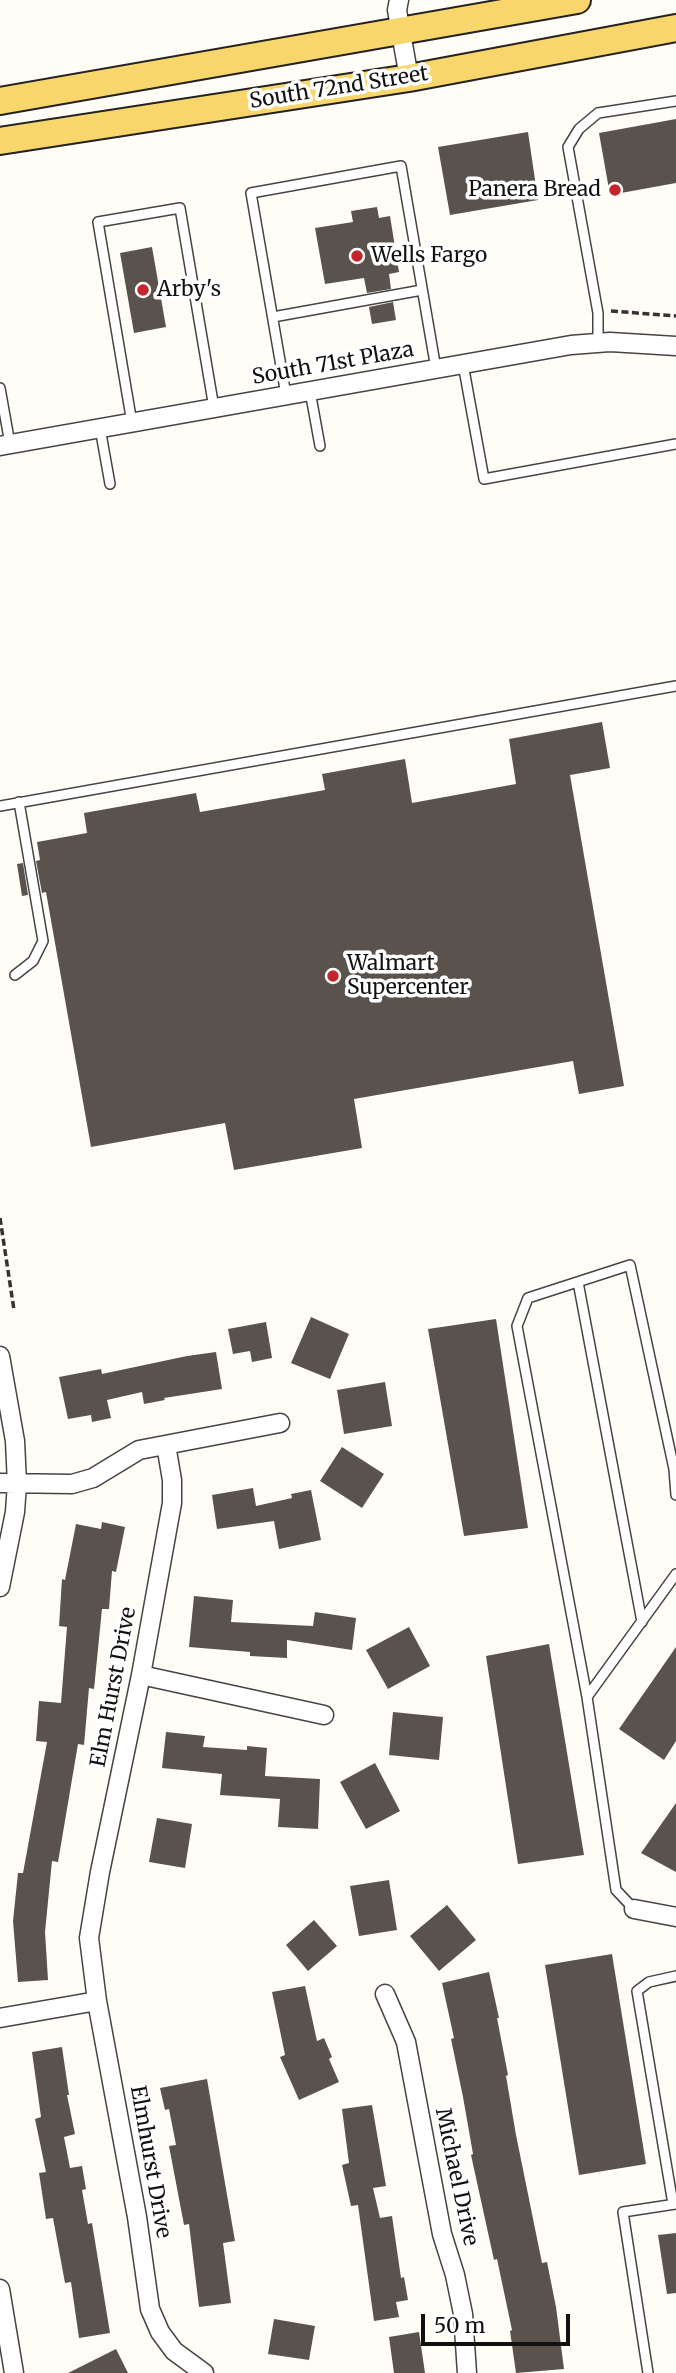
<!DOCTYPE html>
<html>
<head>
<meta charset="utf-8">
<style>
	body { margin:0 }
	#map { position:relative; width:676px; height:2373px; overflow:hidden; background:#fffdf5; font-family:Merriweather,serif }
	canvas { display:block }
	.scale { position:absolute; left:421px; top:2314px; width:149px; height:32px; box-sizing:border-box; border:4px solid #111; border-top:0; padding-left:9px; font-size:21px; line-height:24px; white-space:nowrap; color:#111; -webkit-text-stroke:5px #fff; paint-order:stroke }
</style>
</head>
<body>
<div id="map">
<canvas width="676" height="2373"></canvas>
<div class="scale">50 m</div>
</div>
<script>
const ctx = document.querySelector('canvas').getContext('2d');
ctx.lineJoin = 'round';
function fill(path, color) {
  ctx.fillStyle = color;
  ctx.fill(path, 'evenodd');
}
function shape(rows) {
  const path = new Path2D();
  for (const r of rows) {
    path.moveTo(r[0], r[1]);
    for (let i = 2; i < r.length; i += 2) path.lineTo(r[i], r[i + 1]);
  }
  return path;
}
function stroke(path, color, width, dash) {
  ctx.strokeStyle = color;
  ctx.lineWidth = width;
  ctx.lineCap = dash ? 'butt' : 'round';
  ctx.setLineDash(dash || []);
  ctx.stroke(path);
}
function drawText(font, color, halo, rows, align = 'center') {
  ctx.font = font + ' Merriweather,serif';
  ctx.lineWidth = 7;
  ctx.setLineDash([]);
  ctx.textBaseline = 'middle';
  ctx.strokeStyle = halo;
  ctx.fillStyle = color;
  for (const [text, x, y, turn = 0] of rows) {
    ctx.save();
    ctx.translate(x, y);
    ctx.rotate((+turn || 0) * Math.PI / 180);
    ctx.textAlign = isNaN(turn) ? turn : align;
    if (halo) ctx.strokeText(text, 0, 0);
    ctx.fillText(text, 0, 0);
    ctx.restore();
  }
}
fill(shape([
	[676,119,676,183,610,195,599,133],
	[528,132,538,200,450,215,438,147],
	[377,207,379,218,390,216,399,272,389,274,391,289,367,293,364,278,325,284,315,228,353,222,351,211],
	[152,247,166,327,134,333,120,253],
	[393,302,396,320,372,324,369,307],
	[602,722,610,768,570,775,624,1086,579,1094,573,1061,354,1099,362,1148,234,1170,225,1123,91,1147,46,892,42,893,36,861,40,860,37,842,87,833,84,813,196,793,200,812,325,790,322,774,405,759,412,803,516,784,509,739],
	[23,863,28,895,22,896,17,864],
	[311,1317,349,1334,330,1379,291,1363],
	[496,1319,528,1528,464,1536,428,1329],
	[266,1322,272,1358,252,1362,250,1351,233,1354,228,1329],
	[216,1352,222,1389,164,1398,165,1400,144,1404,142,1392,107,1400,111,1418,92,1422,91,1415,68,1419,59,1377,101,1369,102,1374,187,1356],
	[385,1382,392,1426,344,1434,337,1390],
	[342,1447,384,1474,362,1508,320,1481],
	[253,1488,256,1506,292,1498,291,1494,311,1490,321,1540,279,1549,274,1521,217,1529,212,1495],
	[102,1522,125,1527,116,1572,112,1571,109,1609,102,1609,94,1689,89,1688,84,1745,78,1744,58,1862,52,1861,45,1932,48,1980,18,1982,13,1921,18,1873,23,1873,47,1742,36,1741,39,1701,61,1703,67,1627,59,1626,62,1579,65,1580,76,1524,101,1529],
	[194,1596,233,1600,231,1622,313,1626,315,1612,356,1618,352,1650,287,1640,287,1658,250,1656,250,1652,189,1647],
	[409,1627,430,1666,388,1689,366,1650],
	[549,1644,584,1855,518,1864,486,1656],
	[676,1647,676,1741,664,1760,619,1729],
	[393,1712,443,1717,439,1760,389,1755],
	[166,1732,205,1736,203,1747,247,1750,247,1746,267,1748,265,1776,320,1779,318,1829,278,1827,280,1799,220,1795,222,1774,162,1768],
	[375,1763,400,1811,366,1829,340,1782],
	[676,1803,676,1872,641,1853],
	[157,1818,192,1824,185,1868,149,1862],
	[389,1880,397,1930,359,1936,350,1886],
	[447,1905,476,1940,439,1971,410,1936],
	[314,1920,337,1946,308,1971,286,1945],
	[612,1954,646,2164,579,2175,545,1965],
	[489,1972,499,2018,497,2018,508,2075,506,2076,516,2135,542,2263,547,2262,556,2307,564,2369,516,2373,510,2331,512,2330,497,2259,494,2260,471,2155,473,2154,463,2097,451,2039,454,2038,442,1983],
	[305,1986,317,2041,324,2038,332,2057,329,2059,339,2082,299,2100,280,2057,285,2055,272,1992],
	[62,2047,69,2095,67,2095,75,2134,64,2137,70,2168,82,2166,86,2189,82,2190,88,2224,92,2223,110,2333,79,2338,71,2282,65,2283,53,2218,46,2219,39,2173,46,2172,35,2119,41,2117,32,2052],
	[207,2079,235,2241,223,2243,231,2303,199,2307,189,2224,184,2225,169,2146,176,2145,169,2109,165,2110,160,2088],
	[372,2105,386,2186,373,2188,380,2218,392,2216,401,2278,404,2277,408,2300,396,2302,399,2317,374,2321,358,2205,351,2206,342,2165,349,2163,342,2109],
	[676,2233,676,2293,667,2294,658,2235],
	[274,2319,315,2326,309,2360,268,2354],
	[419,2332,425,2373,394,2373,389,2337],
	[116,2349,128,2373,68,2373]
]), '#5a524d');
const service = shape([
	[273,317,422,290],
	[598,342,598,313,568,147,579,129,598,113,676,101],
	[463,364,484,479,676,444],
	[0,388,10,444],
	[310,391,320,446],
	[286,395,251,193,401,166,436,369],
	[132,423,98,222,180,208,214,408],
	[100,428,110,484],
	[0,806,676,686],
	[15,975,33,961,43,941,19,802],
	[578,1282,642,1622],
	[587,1697,676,1574],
	[634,1909,616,1890,587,1697,517,1326,528,1298,630,1265,674,1469,676,1495],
	[673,2204,637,1991,649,1982,676,1976],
	[648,2373,623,2212,676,2204]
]);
const minor = shape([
	[399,0,397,10,409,78],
	[0,446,571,345,610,342,676,346],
	[0,1356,15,1441,17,1484,15,1512,0,1587],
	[166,1445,172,1480,172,1503,141,1675,100,1872,89,1938,97,2001,137,2217,150,2309,160,2332,174,2351,204,2373],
	[0,1483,72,1484,93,1478,139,1450,280,1423],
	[141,1675,324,1715],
	[634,1909,676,1917],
	[385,1994,406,2042,442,2234,455,2275,463,2314,467,2373],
	[0,2018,97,2001],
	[0,2289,14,2373]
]);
const primary = shape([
	[0,101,577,0],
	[0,141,409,78,676,28]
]);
stroke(service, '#444', 12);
stroke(minor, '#444', 21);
stroke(primary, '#222', 30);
stroke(shape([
	[611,311,676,316],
	[0,1218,14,1310]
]), '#333', 3.5, [7, 3.5]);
stroke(service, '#fff', 9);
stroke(minor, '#fff', 18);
stroke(primary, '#f9d66b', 26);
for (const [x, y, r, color] of [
	[615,190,7,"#c4262e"],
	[357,256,7,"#c4262e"],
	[143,290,7,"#c4262e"],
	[333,976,7,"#c4262e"]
]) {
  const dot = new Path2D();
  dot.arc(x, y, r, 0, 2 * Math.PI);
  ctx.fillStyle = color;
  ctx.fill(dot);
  stroke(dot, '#fff', 2.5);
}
drawText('21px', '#111', '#fff', [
	["South 72nd Street",339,88,-9],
	["South 71st Plaza",333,364,-10],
	["Elm Hurst Drive",114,1687,-79],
	["Elmhurst Drive",150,2162,80],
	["Michael Drive",456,2177,78]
]);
drawText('21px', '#111', '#fff', [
	["Panera Bread",601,190,"right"],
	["Wells Fargo",371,256],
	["Arby's",157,290],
	["Walmart",347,964],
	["Supercenter",347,988]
], 'left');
</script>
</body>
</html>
